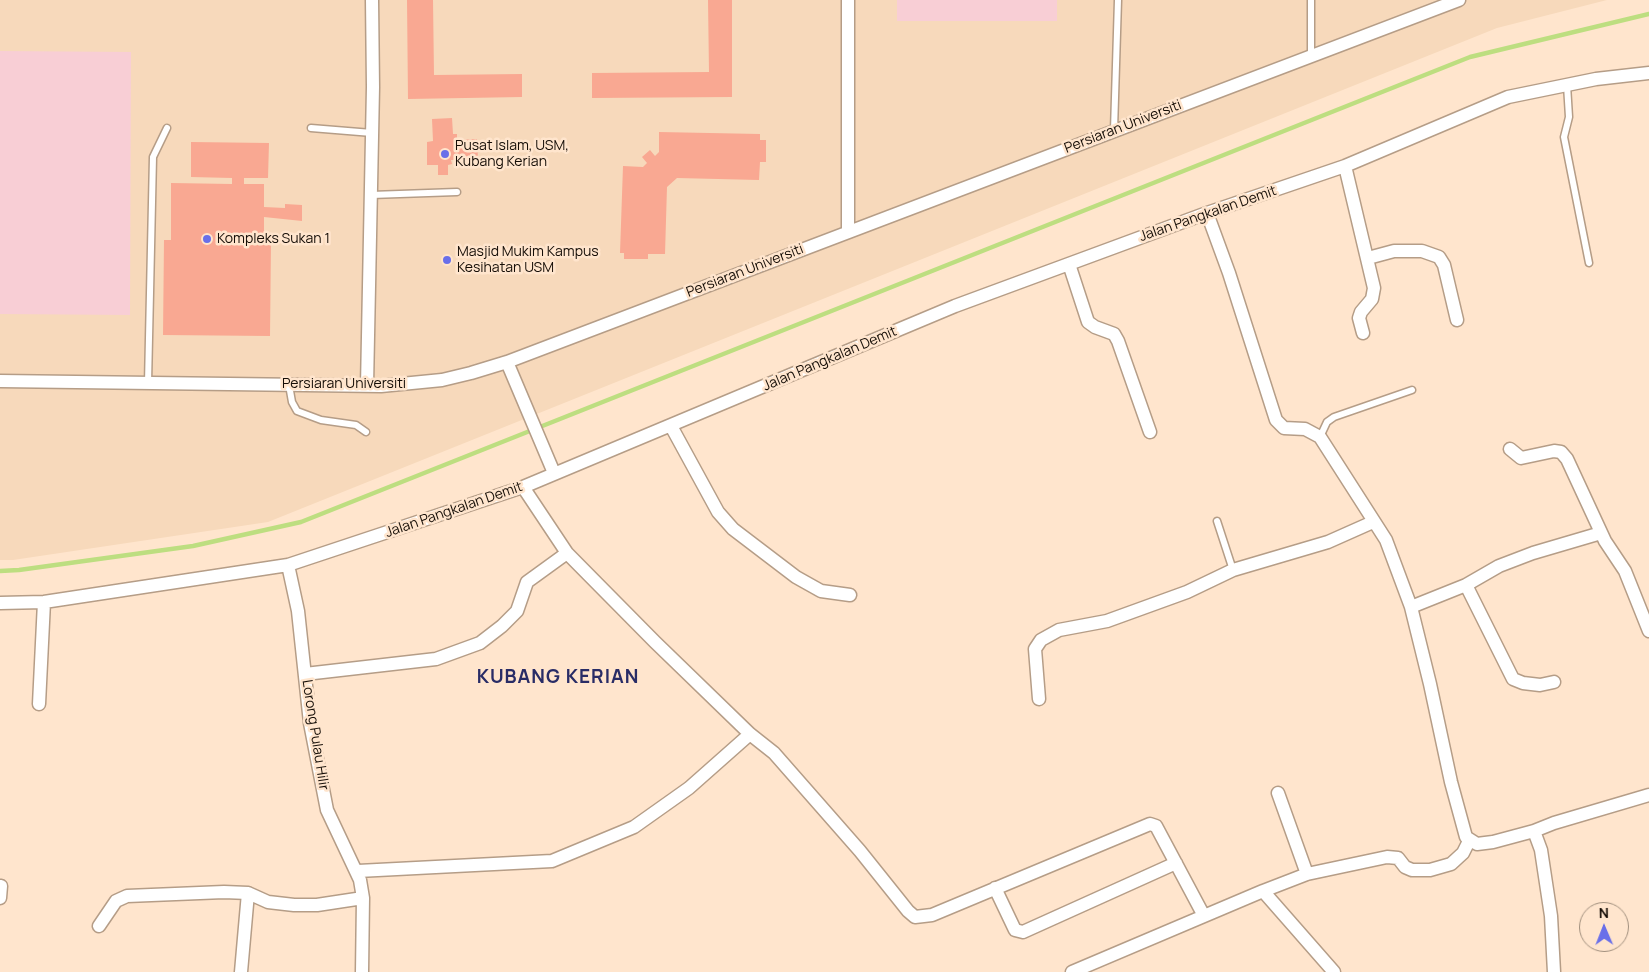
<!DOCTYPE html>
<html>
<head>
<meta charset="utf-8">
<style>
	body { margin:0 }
	#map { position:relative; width:1649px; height:972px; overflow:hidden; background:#ffe5cd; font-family:Manrope,sans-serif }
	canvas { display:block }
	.north { position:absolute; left:1579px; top:902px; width:50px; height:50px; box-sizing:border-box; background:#ffe5cd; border:1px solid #a18f7d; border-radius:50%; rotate:359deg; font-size:14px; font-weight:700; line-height:20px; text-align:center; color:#150d06 }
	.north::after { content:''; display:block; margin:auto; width:18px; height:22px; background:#696fe9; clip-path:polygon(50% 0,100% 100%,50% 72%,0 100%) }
</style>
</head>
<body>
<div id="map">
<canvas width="1649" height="972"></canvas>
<div class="north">N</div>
</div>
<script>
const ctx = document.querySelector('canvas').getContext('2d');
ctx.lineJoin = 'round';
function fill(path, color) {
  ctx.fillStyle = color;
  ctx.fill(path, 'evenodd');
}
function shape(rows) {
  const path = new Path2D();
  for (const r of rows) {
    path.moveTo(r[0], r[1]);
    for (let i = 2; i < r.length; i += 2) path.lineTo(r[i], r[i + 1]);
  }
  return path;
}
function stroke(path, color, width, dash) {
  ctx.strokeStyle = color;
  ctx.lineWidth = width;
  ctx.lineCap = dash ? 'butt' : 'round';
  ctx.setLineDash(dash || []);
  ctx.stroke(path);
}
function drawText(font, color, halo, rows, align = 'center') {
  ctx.font = font + ' Manrope,sans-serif';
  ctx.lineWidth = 5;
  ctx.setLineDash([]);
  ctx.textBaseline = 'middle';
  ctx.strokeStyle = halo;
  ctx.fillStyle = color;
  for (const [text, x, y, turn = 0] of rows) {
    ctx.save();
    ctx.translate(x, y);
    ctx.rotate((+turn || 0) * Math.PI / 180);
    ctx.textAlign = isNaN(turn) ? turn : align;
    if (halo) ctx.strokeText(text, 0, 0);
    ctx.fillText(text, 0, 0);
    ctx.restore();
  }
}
fill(shape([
	[0,0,1607,0,1497,28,268,522,13,560,0,560]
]), '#f7d9bb');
fill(shape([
	[897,0,1057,0,1057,21,897,21],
	[0,51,131,52,130,315,0,314]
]), '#f8ced5');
stroke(shape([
	[0,571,19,570,193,546,301,522,1470,57,1649,14]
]), '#bdde80', 4.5);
fill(shape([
	[407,0,433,0,434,75,522,74,522,97,408,99],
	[708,0,732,0,732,97,592,98,592,73,709,72],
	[452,118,453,134,457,134,457,140,477,139,478,159,451,160,452,164,448,165,448,175,438,175,438,165,427,165,427,142,433,141,432,119],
	[659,132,760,134,760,140,766,140,766,162,760,162,759,180,677,178,667,187,665,254,648,254,648,259,624,259,624,253,620,253,623,166,643,167,647,163,642,157,650,150,655,156,659,152],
	[191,142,269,143,268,178,244,178,244,184,264,184,264,207,285,208,285,204,302,205,302,221,264,217,264,238,243,237,243,241,271,241,270,336,163,335,164,240,171,240,171,183,232,184,232,178,191,177]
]), '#f9a892');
const service = shape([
	[1311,0,1311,55],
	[1567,85,1569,117,1564,137,1589,263],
	[311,128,372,133],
	[1114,130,1118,0],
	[371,195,457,192],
	[148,383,153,157,167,128],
	[289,385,292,402,297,411,321,420,356,425,366,432],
	[1320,437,1327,422,1334,417,1412,390],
	[1217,521,1233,570]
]);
const minor = shape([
	[848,0,848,232],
	[1345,166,1374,288,1372,299,1361,312,1359,318,1363,333],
	[1207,213,1229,273,1276,420,1284,428,1305,429,1320,437,1386,540,1411,607,1430,684,1451,782,1466,837,1477,844,1493,842,1534,831,1554,823,1649,795],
	[1368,258,1394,251,1422,251,1439,257,1444,265,1457,320],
	[1069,264,1088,322,1095,327,1114,334,1118,341,1150,432],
	[507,362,554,473],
	[0,381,381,386,442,380,471,373,507,362,1459,0],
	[367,386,373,87,372,0],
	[671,426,718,512,733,529,796,577,821,591,850,595],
	[1510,449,1521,458,1554,451,1561,452,1567,459,1605,541,1625,571,1649,631],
	[523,487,567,553,655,642,750,734,774,753,860,851,908,911,915,917,932,915,1150,824,1156,826,1204,916,1263,891,1334,972],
	[288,565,298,611,310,723,327,810,360,880,363,898,362,972],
	[1466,585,1513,679,1523,683,1540,685,1554,682],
	[0,603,44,602,288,565,523,487,955,306,1207,213,1345,166,1508,97,1596,79,1649,73],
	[1411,607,1466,585,1499,566,1533,553,1601,533],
	[305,674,436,659,480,643,502,626,517,611,527,582,567,553],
	[1039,699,1035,649,1041,640,1059,630,1107,621,1187,592,1233,570,1328,542,1373,522],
	[39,704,44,602],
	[1278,793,1307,874],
	[1534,831,1541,850,1551,916,1554,972],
	[358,871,552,861,634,827,689,788,750,734],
	[995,888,1015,930,1023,932,1176,863],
	[1263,891,1307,874,1387,857,1398,858,1405,867,1412,870,1430,870,1451,864,1463,853,1469,841],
	[0,898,1,886],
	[99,926,116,901,127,896,224,892,248,893,268,902,294,905,317,905,363,898],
	[241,972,248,893],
	[1072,972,1204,916]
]);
stroke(service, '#b59d87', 9);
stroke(minor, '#b59d87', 15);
stroke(service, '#fff', 6);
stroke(minor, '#fff', 12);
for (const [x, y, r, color] of [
	[445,154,5,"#696fe9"],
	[207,239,5,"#696fe9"],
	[447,260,5,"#696fe9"]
]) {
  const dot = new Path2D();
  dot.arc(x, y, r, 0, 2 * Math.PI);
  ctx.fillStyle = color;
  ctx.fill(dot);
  stroke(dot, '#ffe5cd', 2);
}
drawText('14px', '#150d06', '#ffe5cd', [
	["Persiaran Universiti",1123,127,-21],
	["Jalan Pangkalan Demit",1208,214,-19],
	["Persiaran Universiti",745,271,-21],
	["Jalan Pangkalan Demit",830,359,-23],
	["Persiaran Universiti",344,384],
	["Jalan Pangkalan Demit",454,510,-19],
	["Lorong Pulau Hilir",315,735,81]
]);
drawText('14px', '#150d06', '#ffe5cd', [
	["Pusat Islam, USM,",455,146],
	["Kubang Kerian",455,162],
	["Kompleks Sukan 1",217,239],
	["Masjid Mukim Kampus",457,252],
	["Kesihatan USM",457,268]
], 'left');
ctx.letterSpacing = '1px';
drawText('bold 19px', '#292c66', '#ffe5cd', [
	["KUBANG KERIAN",558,678]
]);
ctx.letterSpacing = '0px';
</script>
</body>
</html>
